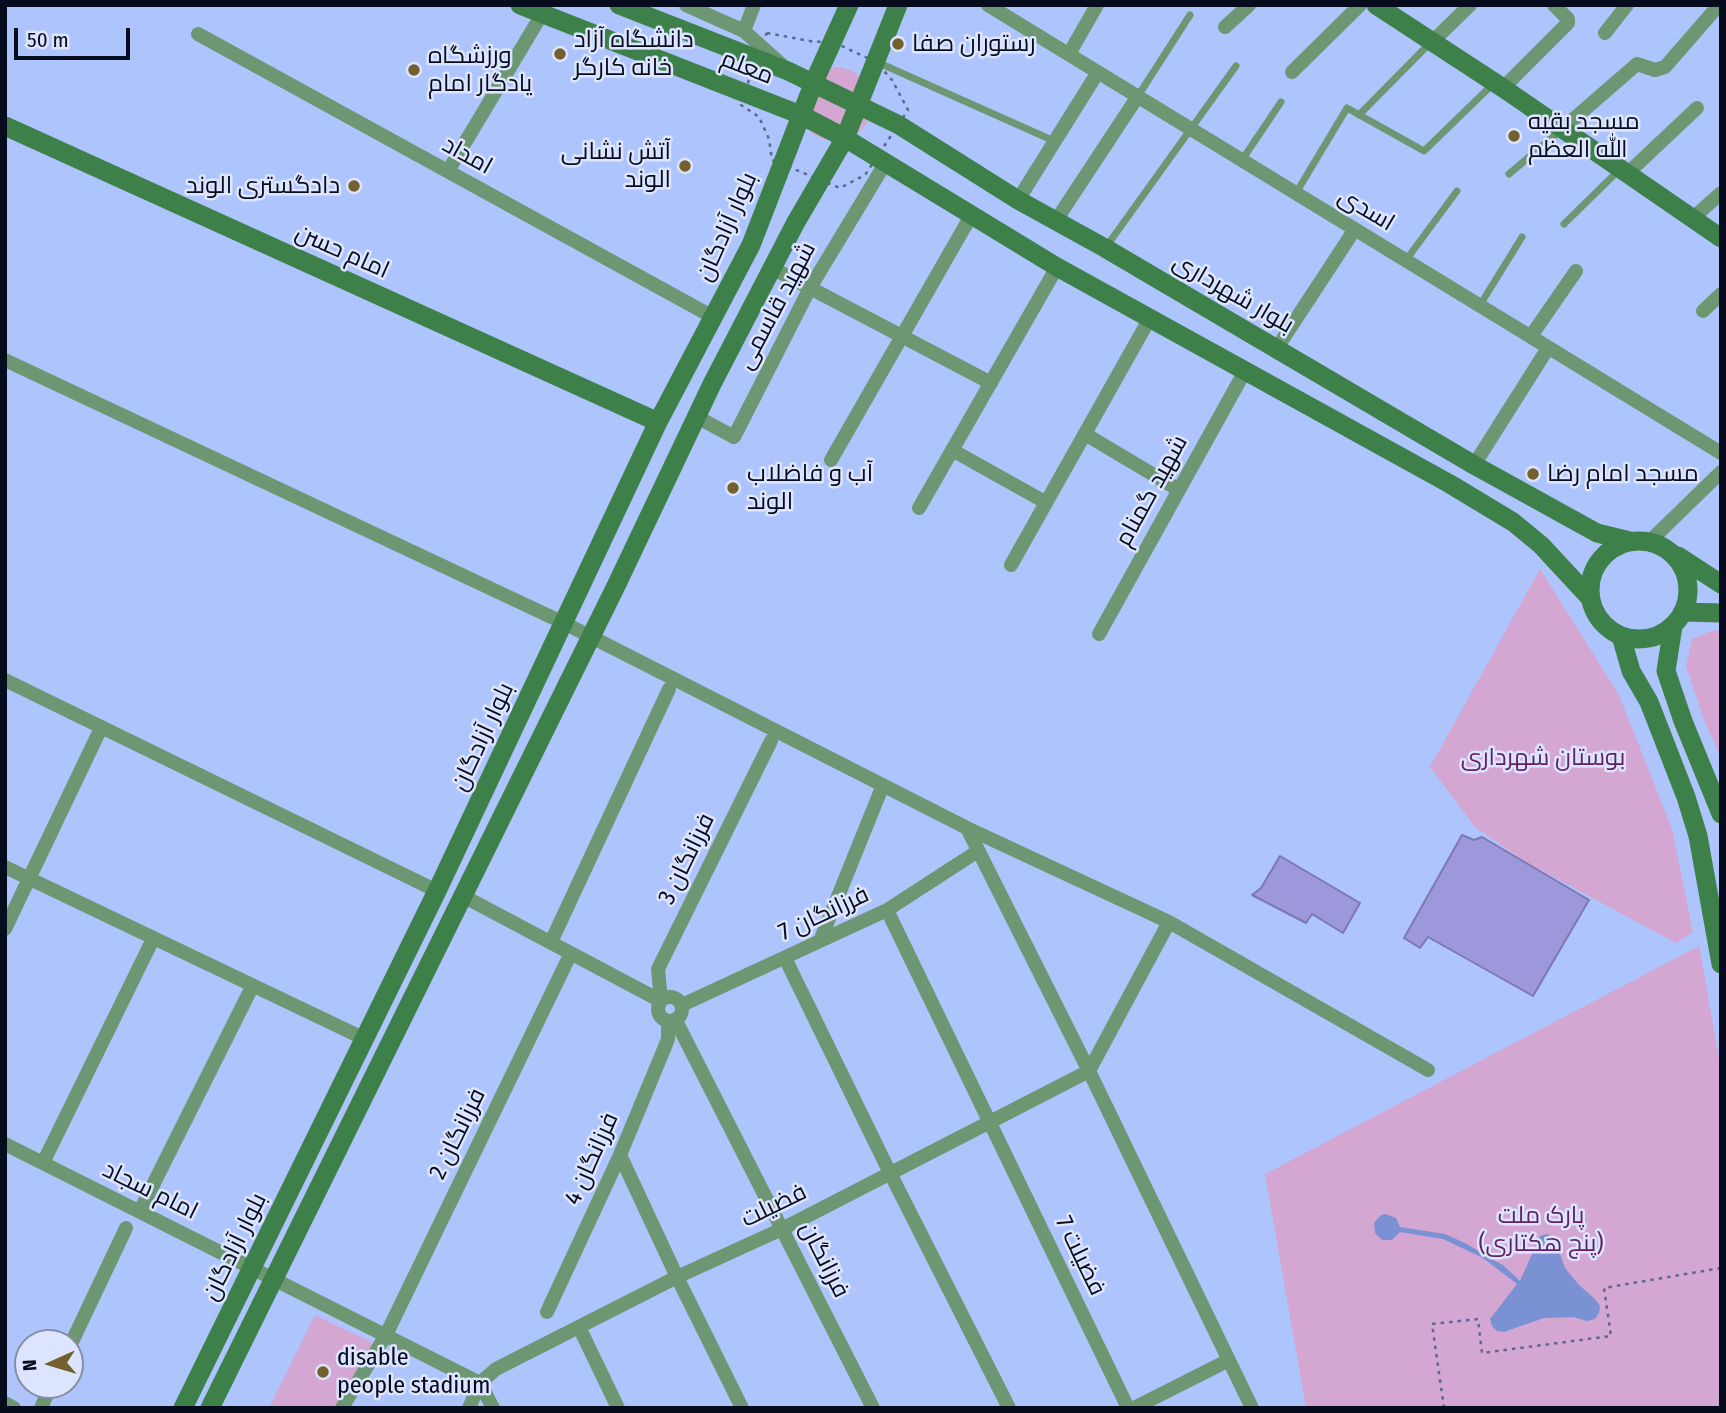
<!DOCTYPE html>
<html>
<head>
<meta charset="utf-8">
<style>
	body { margin:0 }
	#map { position:relative; width:1726px; height:1413px; overflow:hidden; background:#aec4fc; font-family:"Fira Sans Condensed",sans-serif }
	canvas { display:block }
	.frame { position:absolute; inset:0; border:7px solid #060b1e; pointer-events:none }
	.north { position:absolute; left:14px; top:1329px; width:70px; height:70px; box-sizing:border-box; background:#dce5fd; border:2px solid #868ea4; border-radius:50%; rotate:266deg; font-size:19px; font-weight:700; line-height:28px; text-align:center; color:#060b1e }
	.north::after { content:''; display:block; margin:auto; width:24px; height:32px; background:#74602f; clip-path:polygon(50% 0,100% 100%,50% 72%,0 100%) }
	.scale { position:absolute; left:14px; top:28px; width:116px; height:32px; box-sizing:border-box; border:4px solid #060b1e; border-top:0; padding-left:9px; font-size:21px; line-height:24px; white-space:nowrap; color:#060b1e; -webkit-text-stroke:5px #dce5fd; paint-order:stroke }
</style>
</head>
<body>
<div id="map">
<canvas width="1726" height="1413"></canvas>
<div class="frame"></div>
<div class="north">N</div>
<div class="scale">50 m</div>
</div>
<script>
const ctx = document.querySelector('canvas').getContext('2d');
ctx.lineJoin = 'round';
function fill(path, color) {
  ctx.fillStyle = color;
  ctx.fill(path, 'evenodd');
}
function shape(rows) {
  const path = new Path2D();
  for (const r of rows) {
    if (r.length === 3) {
      path.moveTo(r[0] + r[2], r[1]);
      path.arc(r[0], r[1], r[2], 0, 2 * Math.PI);
      continue;
    }
    path.moveTo(r[0], r[1]);
    for (let i = 2; i < r.length; i += 2) path.lineTo(r[i], r[i + 1]);
  }
  return path;
}
function stroke(path, color, width, dash) {
  ctx.strokeStyle = color;
  ctx.lineWidth = width;
  ctx.lineCap = dash ? 'butt' : 'round';
  ctx.setLineDash(dash || []);
  ctx.stroke(path);
}
function drawText(font, color, halo, rows, align = 'center') {
  ctx.font = font + ' "Fira Sans Condensed",Cairo,sans-serif';
  ctx.lineWidth = 5;
  ctx.setLineDash([]);
  ctx.textBaseline = 'middle';
  ctx.strokeStyle = halo;
  ctx.fillStyle = color;
  for (const [text, x, y, turn = 0] of rows) {
    ctx.save();
    ctx.translate(x, y);
    ctx.rotate((+turn || 0) * Math.PI / 180);
    ctx.textAlign = isNaN(turn) ? turn : align;
    if (halo) ctx.strokeText(text, 0, 0);
    ctx.fillText(text, 0, 0);
    ctx.restore();
  }
}
fill(shape([
	[835,104,37],
	[1540,569,1619,695,1672,829,1693,932,1676,943,1524,861,1475,827,1430,767],
	[1714,630,1721,632,1721,757,1704,720,1686,666,1692,639],
	[1699,946,1721,1069,1721,1408,1306,1408,1265,1174],
	[315,1315,373,1343,341,1408,269,1408]
]), '#d4a6d2');
fill(shape([
	[1386,1214,1396,1218,1400,1227,1445,1234,1465,1243,1504,1266,1520,1281,1540,1236,1547,1234,1554,1237,1565,1268,1579,1285,1595,1299,1600,1306,1599,1313,1595,1319,1587,1321,1573,1317,1544,1318,1504,1332,1497,1331,1492,1326,1490,1319,1517,1284,1483,1258,1443,1239,1400,1232,1392,1240,1382,1240,1375,1233,1374,1223,1381,1215]
]), '#7a92d3');
const building = shape([
	[1462,835,1474,840,1482,837,1589,900,1533,996,1428,937,1420,948,1404,938,1462,835],
	[1280,856,1360,903,1343,933,1312,914,1306,923,1252,895,1261,888,1280,856]
]);
fill(building, '#9d97dc');
stroke(building, '#7d78af', 2);
stroke(shape([
	[767,33,815,42,831,41,876,62,892,80,908,110,865,175,840,188,772,160,769,139,759,117,741,105,760,45,767,33],
	[1444,1408,1432,1324,1478,1319,1482,1353,1611,1336,1604,1288,1721,1268]
]), '#5c698f', 2.5, [3.5, 5]);
stroke(shape([
	[877,62,1054,141],
	[1138,96,1190,15],
	[1359,115,1430,43],
	[1242,160,1281,102],
	[1509,174,1561,130],
	[1296,193,1347,108,1424,151,1494,83],
	[1564,224,1618,171],
	[1106,247,1236,66],
	[1406,260,1457,191],
	[1480,305,1522,237]
]), '#6d9772', 7);
stroke(shape([
	[686,5,744,31,782,65],
	[988,5,1721,453],
	[1225,27,1249,5],
	[744,31,754,5],
	[1605,33,1627,5],
	[198,34,713,317],
	[1431,43,1470,5],
	[1069,54,1097,5],
	[1292,72,1360,5],
	[1503,88,1568,23,1568,19,1554,5],
	[1561,130,1637,64,1655,70,1665,67,1719,5],
	[448,171,542,14],
	[1628,173,1697,108],
	[1018,200,1098,72],
	[1693,218,1721,193],
	[1055,222,1138,96],
	[772,268,991,383],
	[1703,311,1721,294],
	[1531,336,1576,271],
	[1277,348,1355,229],
	[5,360,564,623,967,828,1089,1071,1252,1408],
	[697,417,734,437,810,288,886,162],
	[1085,434,1179,490],
	[952,450,1045,502],
	[831,460,972,214],
	[1474,465,1548,348],
	[919,508,1057,267],
	[1650,541,1721,472],
	[1011,565,1150,318],
	[1099,634,1245,371],
	[5,680,437,891],
	[967,828,1169,922,1428,1070],
	[5,867,365,1039],
	[463,896,661,1001],
	[887,910,1128,1408],
	[5,929,101,728],
	[820,941,883,785],
	[551,942,669,689],
	[785,958,890,1173,1009,1408],
	[670,1009,12],
	[661,1001,658,969,771,741],
	[682,1005,887,910,978,851],
	[676,1021,873,1408],
	[5,1144,480,1383,493,1408],
	[620,1155,677,1277,742,1408],
	[43,1163,153,939],
	[140,1211,252,987],
	[547,1312,620,1155,664,1049,668,1039,668,1022],
	[579,1327,618,1408],
	[70,1346,126,1228],
	[5,1403,14,1408],
	[41,1408,51,1385],
	[342,1408,386,1335,571,953],
	[469,1408,480,1383,496,1369,677,1277,782,1229,1089,1071,1169,922],
	[1134,1408,1229,1360]
]), '#6d9772', 14);
stroke(shape([
	[520,5,801,115,845,138,1057,267,1450,484,1513,522,1541,545,1591,599],
	[619,5,788,71,899,125,1018,200,1105,248,1474,465,1597,533,1630,541],
	[1376,5,1503,88,1721,238],
	[5,126,658,422],
	[1639,590,49],
	[1678,556,1721,584],
	[1684,612,1721,613],
	[1673,626,1666,671,1683,721,1721,814],
	[1621,636,1631,671,1649,702,1686,797,1698,836,1721,964],
	[183,1408,437,891,658,422,751,245,814,82,849,5],
	[210,1408,616,586,712,384,796,222,845,138,898,5]
]), '#3d8049', 19);
for (const [x, y, r, color] of [
	[898,44,7,"#74602f"],
	[560,54,7,"#74602f"],
	[414,70,7,"#74602f"],
	[1514,136,7,"#74602f"],
	[685,166,7,"#74602f"],
	[354,186,7,"#74602f"],
	[1533,474,7,"#74602f"],
	[733,488,7,"#74602f"],
	[323,1372,7,"#74602f"]
]) {
  const dot = new Path2D();
  dot.arc(x, y, r, 0, 2 * Math.PI);
  ctx.fillStyle = color;
  ctx.fill(dot);
  stroke(dot, '#dce5fd', 2.5);
}
drawText('24px', '#060b1e', '#dce5fd', [
	["دانشگاه آزاد",574,40],
	["خانه کارگر",574,68],
	["رستوران صفا",912,44],
	["ورزشگاه",428,56],
	["یادگار امام",428,84],
	["مسجد بقیه",1528,122],
	["الله العظم",1528,150],
	["آتش نشانی",671,152,"right"],
	["الوند",671,180,"right"],
	["دادگستری الوند",340,186,"right"],
	["آب و فاضلاب",747,474],
	["الوند",747,502],
	["مسجد امام رضا",1547,474],
	["disable",337,1358],
	["people stadium",337,1386]
], 'left');
drawText('24px', '#060b1e', '#dce5fd', [
	["معلم",747,68,21],
	["امداد",467,156,29],
	["اسدی",1366,210,31],
	["بلوار آزادگان",727,227,-66],
	["امام حسن",342,252,24],
	["بلوار شهرداری",1233,294,30],
	["شهید قاسمی",777,306,-62],
	["شهید گمنام",1152,491,-61],
	["بلوار آزادگان",483,737,-65],
	["فرزانگان 3",687,859,-64],
	["فرزانگان 7",824,914,-25],
	["فرزانگان 2",458,1134,-64],
	["فرزانگان 4",592,1159,-66],
	["امام سجاد",150,1191,26],
	["فضیلت",774,1206,-26],
	["بلوار آزادگان",235,1247,-64],
	["فضیلت 7",1080,1256,64],
	["فرزانگان",824,1260,63]
]);
drawText('24px', '#621f62', '#dce5fd', [
	["بوستان شهرداری",1543,758],
	["پارک ملت",1541,1216],
	["(پنج هکتاری)",1541,1244]
]);
</script>
</body>
</html>
